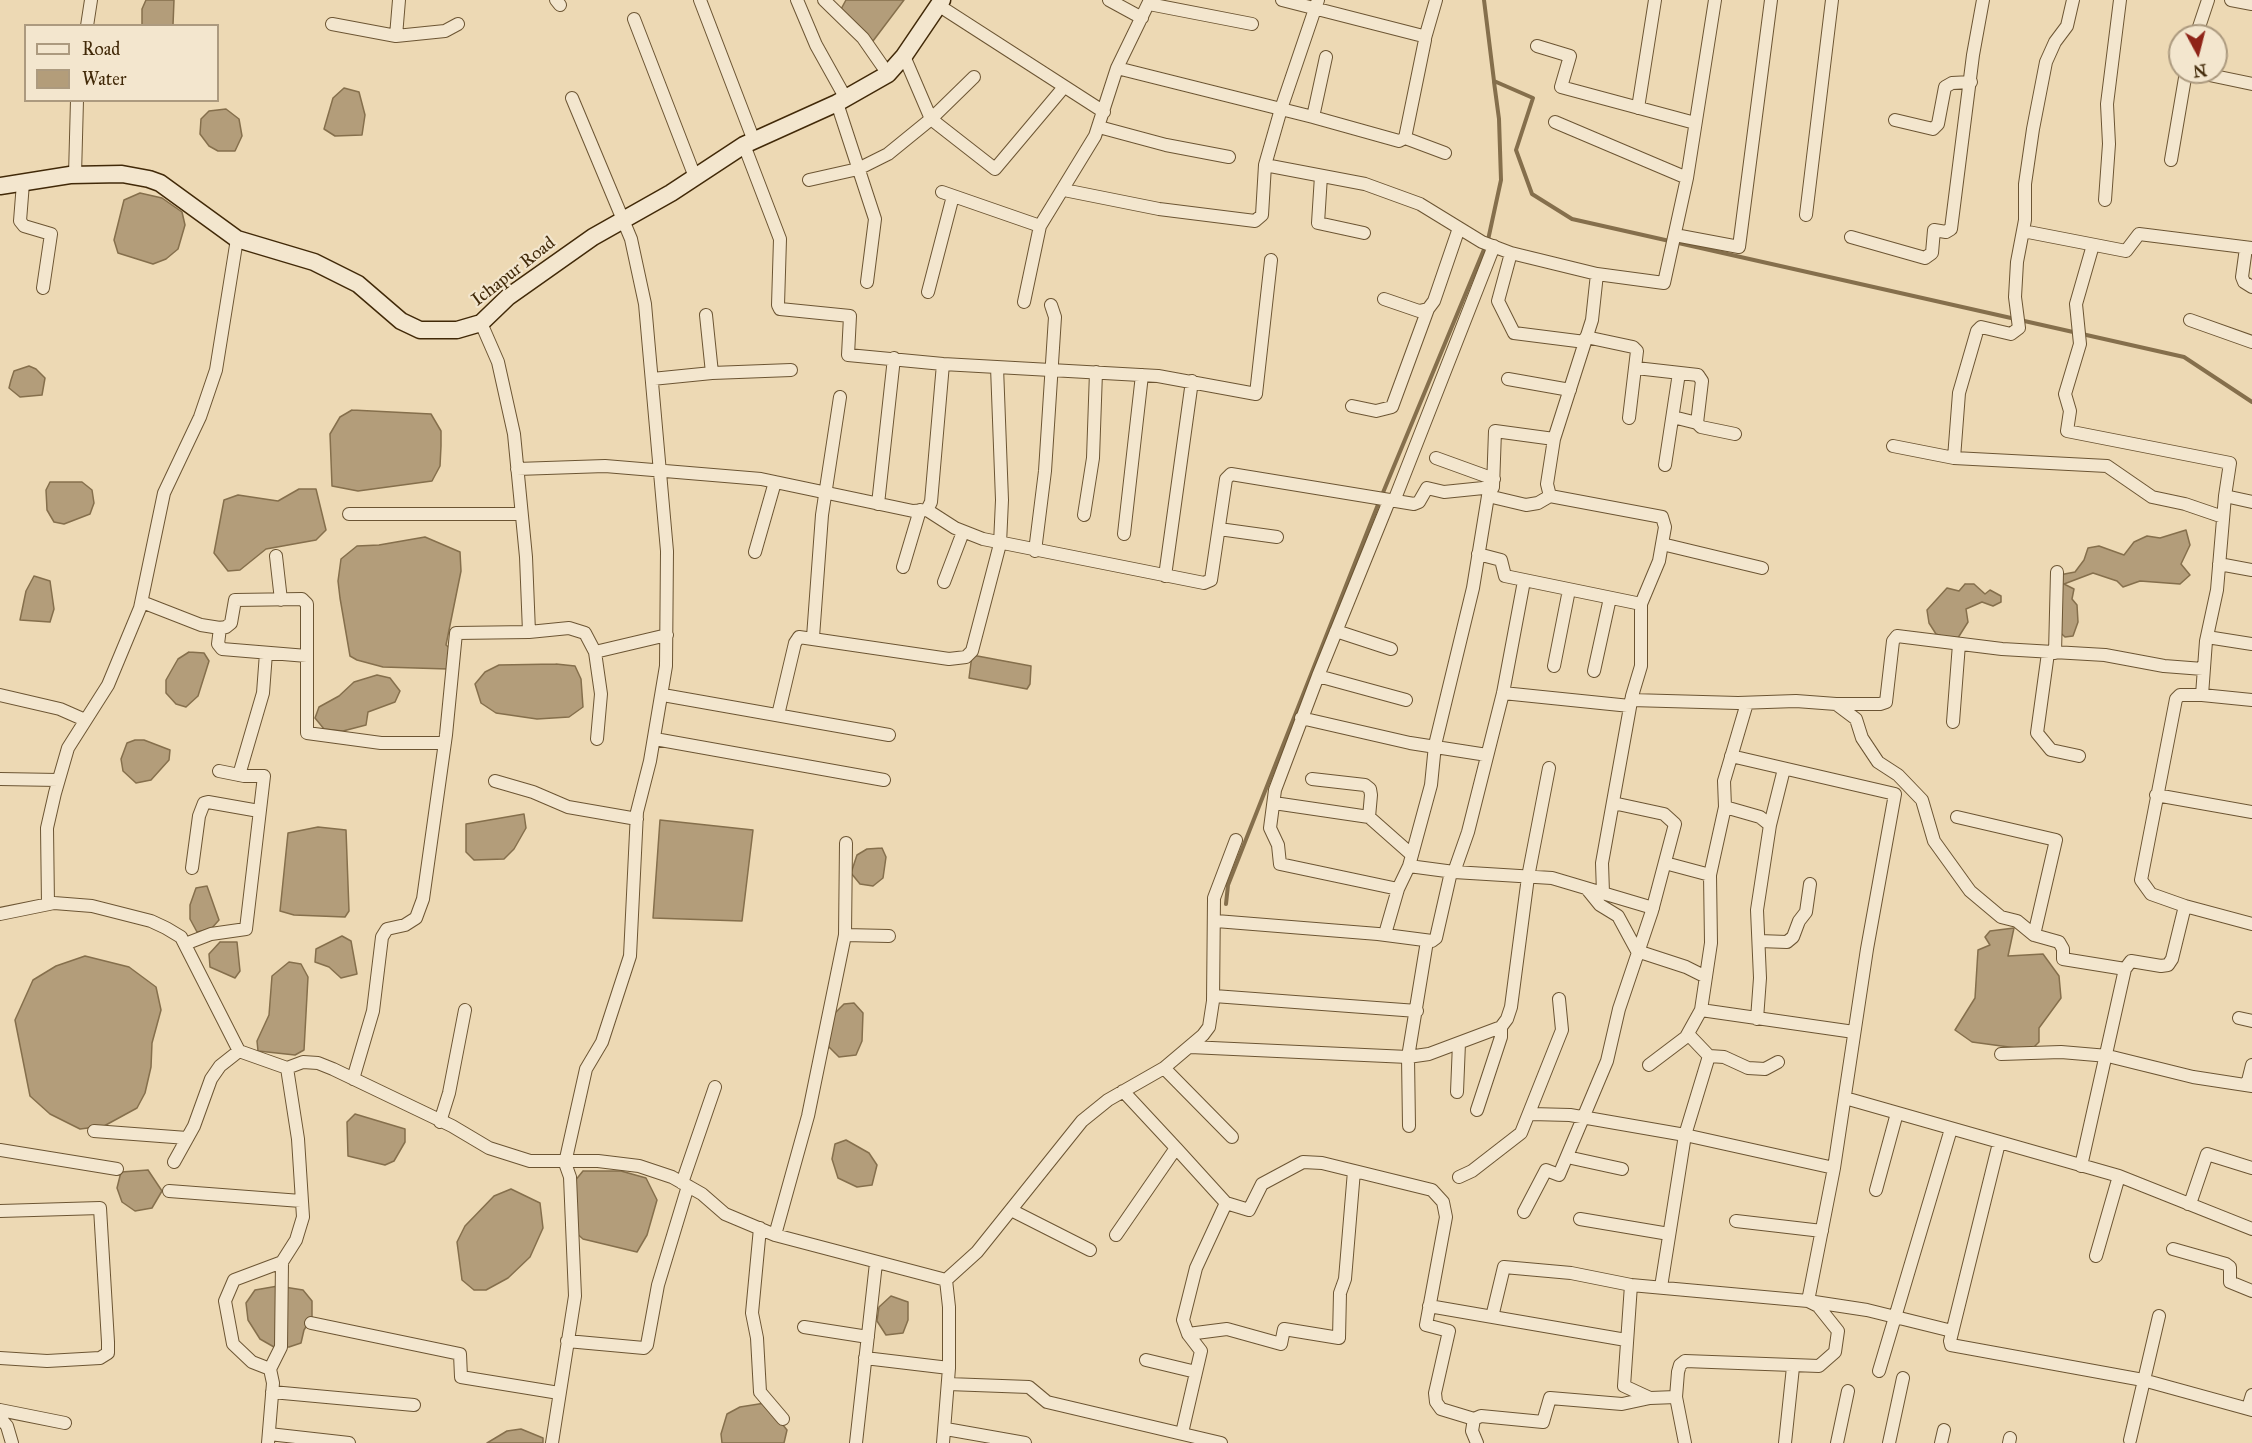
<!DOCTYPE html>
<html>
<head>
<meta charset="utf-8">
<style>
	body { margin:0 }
	#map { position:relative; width:2252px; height:1443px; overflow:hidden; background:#edd9b4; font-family:"IM FELL Great Primer",serif }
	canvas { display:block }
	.legend { position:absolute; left:24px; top:24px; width:195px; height:78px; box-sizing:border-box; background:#f3e6ce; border:2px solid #ac9a7f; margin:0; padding:8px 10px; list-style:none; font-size:18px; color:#412908 }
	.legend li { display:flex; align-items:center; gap:12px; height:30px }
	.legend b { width:30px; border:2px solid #ac9a7f }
	.north { position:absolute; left:2168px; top:24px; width:60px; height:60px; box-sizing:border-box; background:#f3e6ce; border:2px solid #ac9a7f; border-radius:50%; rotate:173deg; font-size:16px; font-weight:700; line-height:24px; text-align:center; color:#412908 }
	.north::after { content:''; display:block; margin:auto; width:21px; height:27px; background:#8f2418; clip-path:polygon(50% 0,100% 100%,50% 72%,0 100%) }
</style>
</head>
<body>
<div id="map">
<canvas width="2252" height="1443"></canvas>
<ul class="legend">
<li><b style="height:8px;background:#f3e6ce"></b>Road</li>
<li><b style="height:16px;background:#b39d7a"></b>Water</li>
</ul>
<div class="north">N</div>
</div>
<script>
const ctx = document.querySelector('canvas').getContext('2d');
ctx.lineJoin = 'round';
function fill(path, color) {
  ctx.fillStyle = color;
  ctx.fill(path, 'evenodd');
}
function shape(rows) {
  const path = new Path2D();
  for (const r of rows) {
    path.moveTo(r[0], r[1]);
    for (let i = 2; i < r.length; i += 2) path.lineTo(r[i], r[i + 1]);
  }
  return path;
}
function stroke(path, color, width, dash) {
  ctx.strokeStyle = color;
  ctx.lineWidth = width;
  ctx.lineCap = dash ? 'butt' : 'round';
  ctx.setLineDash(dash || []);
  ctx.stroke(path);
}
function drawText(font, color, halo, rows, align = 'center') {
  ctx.font = font + ' "IM FELL Great Primer",serif';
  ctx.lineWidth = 4.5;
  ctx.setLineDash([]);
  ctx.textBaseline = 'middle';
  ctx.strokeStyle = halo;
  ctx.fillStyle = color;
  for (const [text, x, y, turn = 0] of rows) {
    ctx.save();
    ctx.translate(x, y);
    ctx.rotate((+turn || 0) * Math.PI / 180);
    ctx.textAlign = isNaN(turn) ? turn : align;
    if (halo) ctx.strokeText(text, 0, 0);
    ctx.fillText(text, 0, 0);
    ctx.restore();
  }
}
const water = shape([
	[146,0,174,0,173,25,142,25,142,9,146,0],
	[846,0,904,0,873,41,840,11,846,0],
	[344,88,359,92,365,115,362,135,335,136,324,129,333,98,344,88],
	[226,109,239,119,242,136,235,151,218,151,209,146,200,134,201,119,209,111,226,109],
	[140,193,162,198,182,212,185,225,178,249,166,259,153,264,118,253,114,240,124,200,140,193],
	[29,366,36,369,45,378,42,395,20,397,9,388,11,380,14,371,29,366],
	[352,410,431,414,441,431,441,446,440,466,432,481,358,491,332,486,330,434,340,417,352,410],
	[50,482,82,482,92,490,94,503,90,514,64,524,54,522,47,510,46,490,50,482],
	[299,489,316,489,326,530,316,540,266,549,240,570,228,571,214,553,224,500,238,495,278,501,299,489],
	[2186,530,2190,545,2181,564,2190,575,2180,584,2140,581,2123,587,2117,581,2093,573,2064,584,2074,589,2072,599,2077,605,2078,622,2073,636,2065,637,2051,624,2054,576,2075,572,2084,560,2088,548,2099,546,2124,555,2134,542,2147,536,2160,538,2186,530],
	[425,537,460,552,461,571,446,645,453,651,448,669,383,667,357,660,350,656,340,598,338,581,341,559,357,546,379,545,425,537],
	[34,576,50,581,54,609,50,622,20,620,26,591,34,576],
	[1965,584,1974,584,1985,594,1990,590,2001,596,2001,602,1993,606,1982,602,1966,609,1968,622,1956,641,1936,634,1929,623,1927,610,1947,588,1959,591,1965,584],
	[189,652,204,653,209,661,198,696,186,707,176,704,166,693,166,680,178,659,189,652],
	[972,655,1031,666,1030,684,1027,689,969,678,972,655],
	[556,664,575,666,581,679,583,707,569,717,537,719,496,713,481,703,475,684,485,672,499,665,556,664],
	[377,675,390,678,400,691,395,702,368,712,366,725,343,731,324,729,315,718,319,707,339,696,354,682,377,675],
	[135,740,144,740,170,750,169,760,151,780,136,783,123,771,121,759,127,743,135,740],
	[524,814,526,828,514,849,504,859,474,860,466,852,466,824,524,814],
	[660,820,753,830,742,921,653,918,660,820],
	[318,827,346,830,349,911,345,917,294,915,280,911,288,833,318,827],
	[882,848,886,857,883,878,873,886,860,884,851,873,857,855,867,849,882,848],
	[207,886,219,920,211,929,197,932,190,919,190,905,196,888,207,886],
	[2014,928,2008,956,2043,954,2059,976,2061,998,2039,1028,2039,1042,2031,1050,1972,1042,1955,1030,1975,998,1978,950,1990,945,1985,937,1990,931,2014,928],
	[342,936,351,941,357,974,341,978,329,967,315,962,316,949,342,936],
	[220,942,237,942,240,971,235,978,210,967,209,954,220,942],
	[85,956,129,967,156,987,161,1010,152,1043,151,1067,145,1093,137,1108,104,1126,80,1129,50,1114,30,1096,15,1020,33,980,56,966,85,956],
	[289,962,301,964,308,977,304,1050,295,1055,258,1051,257,1041,269,1015,272,976,289,962],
	[854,1003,863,1013,862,1041,856,1055,839,1057,827,1045,833,1015,844,1004,854,1003],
	[355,1114,405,1129,405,1142,394,1161,385,1165,348,1156,347,1122,355,1114],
	[846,1140,869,1153,877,1165,872,1185,857,1187,838,1178,832,1159,835,1144,846,1140],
	[148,1170,162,1191,152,1208,135,1211,122,1202,117,1188,121,1172,148,1170],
	[583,1171,621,1171,646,1178,657,1200,647,1235,637,1252,583,1239,574,1231,574,1182,583,1171],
	[511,1189,540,1203,543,1228,530,1257,508,1278,486,1290,474,1290,462,1280,457,1242,465,1226,494,1196,511,1189],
	[278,1286,303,1290,312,1301,312,1317,304,1330,301,1343,289,1347,274,1347,260,1339,248,1320,246,1303,255,1290,278,1286],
	[891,1296,908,1302,908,1320,903,1333,886,1335,877,1321,879,1307,891,1296],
	[765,1403,787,1430,784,1443,722,1443,721,1434,727,1414,740,1407,765,1403],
	[521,1429,543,1438,543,1443,487,1443,507,1431,521,1429]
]);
fill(water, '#b39d7a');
stroke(water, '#856f4c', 1.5);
stroke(shape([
	[1484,0,1494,81,1533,98,1516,150,1532,194,1572,219,2184,357,2252,402],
	[1488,240,1501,180,1499,119,1494,82],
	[1382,495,1485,247],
	[1226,904,1228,885,1379,502]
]), '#856f4c', 4);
const street = shape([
	[399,0,396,36,445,31,458,24],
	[556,0,560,5],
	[700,0,754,141],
	[797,0,816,45,845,97],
	[824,0,863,38,888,74],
	[1109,0,1142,18],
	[1282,0,1423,36,1425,40,1405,138],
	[1318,0,1281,109,1265,165,1365,184,1420,204,1482,242,1511,253,1498,301,1514,333,1585,342],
	[2231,0,2252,4],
	[1149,4,1252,24],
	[938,5,1104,112],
	[634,19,695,177],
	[332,24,396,36],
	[87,26,91,0],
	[2196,36,2208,0],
	[1425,38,1436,0],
	[1537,46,1570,56,1561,87,1695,123],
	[904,56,931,119,995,169,1064,87],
	[1117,68,1313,117,1326,57],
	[2195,72,2252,84],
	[837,103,875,219,867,282],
	[1638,108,1655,0],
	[1313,117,1399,141,1405,138,1445,153],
	[1895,120,1933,129,1938,124,1945,87,1952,83,1971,82],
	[1555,122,1687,178],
	[1099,127,1166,145,1229,157],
	[744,145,780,239,778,305,780,309,850,316,848,355,943,364,1158,376,1256,394,1271,260],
	[2171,160,2186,72],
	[75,175,77,100],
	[1321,176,1318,223,1364,233],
	[809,180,858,169,888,154,931,119,974,77],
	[23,183,20,221,24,226,51,234,43,288],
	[1064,190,1159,209,1255,221,1262,215,1265,165],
	[942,192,1040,226],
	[2105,200,2109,144,2107,104,2120,0],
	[1806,215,1832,0],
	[2023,231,2126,251,2139,234,2252,248],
	[1675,235,1739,247,1771,0],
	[1851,237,1925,258,1932,253,1934,230,1946,232,1951,229,1973,55,1983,0],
	[2093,245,2076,304,2080,344,2065,394,2070,411,2067,431,2230,463,2225,496,2252,502],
	[2246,248,2242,277,2244,282,2252,287],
	[1511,253,1597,274],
	[928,292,953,196],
	[1384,299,1419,311,1428,309,1434,301,1459,228],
	[1024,302,1040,226,1095,136,1117,68,1150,0],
	[706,315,712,373],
	[2190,320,2252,342],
	[481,323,498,362,514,434,526,557,529,632],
	[1586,337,1633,347,1637,351,1629,418],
	[1636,368,1698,375,1702,381,1697,423,1701,427,1735,434],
	[652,379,712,373,791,370],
	[1508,379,1570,390],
	[1352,406,1376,411,1392,407,1428,309],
	[1673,417,1697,423],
	[1893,446,1954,458,2107,466,2152,497,2185,504,2223,517],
	[1436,458,1494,479],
	[1954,458,1959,393,1977,331,1981,327,2011,334,2019,328,2015,297,2017,262,2025,220,2025,184,2033,129,2046,62,2055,42,2067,26,2073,0],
	[1665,465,1679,373],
	[517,469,605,466,761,479,913,511,927,510,931,502,943,364],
	[1488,496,1526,505,1538,503,1550,496],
	[1389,501,1318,676,1275,790,1270,828,1278,845,1280,864,1398,889,1409,866,1454,872,1552,878,1653,908],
	[1394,501,1494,246],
	[878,504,894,358],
	[927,510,955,528,983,539,1204,583,1211,580,1226,479,1231,474,1414,504,1419,502,1427,488,1444,492,1493,487],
	[349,514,521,514],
	[1084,515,1093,458,1096,372],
	[1219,529,1277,537],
	[1124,534,1142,375],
	[1662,544,1762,568],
	[1035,551,1045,471,1055,317,1051,305],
	[755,552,775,482],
	[1478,554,1501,560,1505,576,1641,604],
	[276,556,281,600],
	[2219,564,2252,570],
	[903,567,920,510],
	[1165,576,1192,381],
	[944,582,963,532],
	[142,602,201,625,220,628,226,627,231,623,235,600,302,599,307,604,307,733,381,743,445,743],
	[220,628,218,644,222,649,307,656],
	[1336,631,1391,649],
	[813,637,822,515,840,397],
	[2207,637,2252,644],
	[595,652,667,635],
	[2048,653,2037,733,2051,750,2079,756],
	[2055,653,2057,572],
	[1554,666,1569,590],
	[1594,671,1610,598],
	[1318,676,1406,700],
	[1503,693,1630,706],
	[0,695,60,709,85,720],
	[663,695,889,735],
	[2202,695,2206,641,2217,590,2225,496],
	[1631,700,1738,703,1796,701,1836,704,1856,719,1862,738,1878,762,1898,775,1922,800,1934,841,1970,891,2001,917,2017,921,2034,935],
	[2252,700,2202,695,2180,695,2176,699,2141,880,2151,894,2185,906,2252,924],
	[1836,704,1880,704,1886,702,1893,641,1897,636,2002,649,2105,655,2164,666,2203,669],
	[778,715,795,643,799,637,949,659,966,657,972,651,1000,544,1002,500,997,367],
	[1301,718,1410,743,1487,755],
	[1953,722,1959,644],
	[655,739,884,780],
	[239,775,263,693,266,653],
	[0,779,58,780],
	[1312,779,1365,785,1370,789,1371,795,1369,817],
	[495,781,533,792,568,807,637,819],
	[2156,795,2252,812],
	[1274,803,1369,817,1412,855],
	[1725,807,1760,817,1770,825,1757,910,1760,978,1757,1019],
	[1957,817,2056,840,2034,935,2059,942,2063,949,2063,959,2125,969],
	[1770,825,1784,769],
	[1665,863,1710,875],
	[1409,866,1431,785,1435,745,1473,588,1488,496,1493,487,1495,431,1554,439],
	[192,868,199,816,204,803,208,802,259,811],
	[1454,872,1468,832,1503,693,1524,581],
	[1587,889,1600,905,1618,916,1637,951,1686,967,1706,977],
	[1603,893,1602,863,1632,696,1641,666,1641,604,1659,561,1665,527,1662,517,1550,496,1547,484,1554,439,1592,320,1597,274,1664,283,1687,178,1715,0],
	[48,904,47,828,55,793,68,748,108,685,140,608,164,493,200,417,216,370,237,239],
	[0,914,54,903,92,906,151,921,166,928,181,937,239,1051,287,1068],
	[1216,921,1378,934,1432,941,1436,938,1451,872],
	[1385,934,1398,889],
	[845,935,889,936],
	[1759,941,1787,942,1793,937,1799,921,1806,912,1810,884],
	[185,944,211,934,246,929,264,776,244,776,219,771],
	[1214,996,1417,1011],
	[1701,1010,1854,1032],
	[2239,1018,2252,1021],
	[1688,1034,1709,1056,1724,1057,1748,1068,1765,1069,1778,1062],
	[1190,1047,1408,1057,1429,1054,1501,1027,1507,1019,1511,1007,1528,877,1549,768],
	[2001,1054,2061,1052,2108,1056,2193,1077,2252,1086],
	[1649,1065,1686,1037,1701,1010,1711,943,1710,875,1725,807,1724,781,1747,703],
	[1164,1068,1232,1137],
	[353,1079,373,1011,382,937,387,929,405,925,416,918,423,899,446,735,456,633,529,632,569,628,585,633,595,652,601,694,597,739],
	[2247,1085,2252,1065],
	[1123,1091,1176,1148],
	[1457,1092,1459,1043],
	[1845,1098,2119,1176,2252,1229],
	[1477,1110,1501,1037,1501,1027],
	[1531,1114,1570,1115,1685,1135,1834,1168],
	[440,1122,449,1093,465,1010],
	[1409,1126,1408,1057,1427,941],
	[94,1131,187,1138],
	[1999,1143,1950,1341,1951,1345,2143,1380,2252,1410],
	[0,1150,117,1169],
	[1567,1157,1622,1169],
	[174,1162,194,1126,211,1079,220,1066,239,1051],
	[2081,1166,2125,969,2131,961,2161,966,2168,965,2172,959,2185,906],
	[1459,1177,1472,1171,1521,1133,1562,1030,1559,999],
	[682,1183,715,1087],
	[1876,1190,1897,1113],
	[169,1191,301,1201],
	[2188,1204,2192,1198,2207,1154,2252,1168],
	[1011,1210,1090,1250],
	[0,1211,100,1208,108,1342,108,1353,100,1358,47,1361,0,1358],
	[1524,1212,1546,1170,1559,1175,1607,1061,1619,1009,1652,911,1675,824,1664,814,1613,803],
	[1580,1219,1669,1234],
	[1736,1221,1822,1231],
	[760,1228,752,1313,757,1338,760,1392,783,1419],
	[775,1235,808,1116,845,935,846,843],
	[1116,1235,1176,1148,1226,1203],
	[2173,1249,2226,1264,2230,1267,2230,1282,2252,1291],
	[2096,1256,2119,1176],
	[946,1280,977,1252,1082,1121,1108,1100,1164,1068,1203,1035,1209,1027,1213,1001,1214,898,1236,840],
	[1631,1285,1624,1386,1650,1398],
	[1661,1287,1685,1135,1709,1056],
	[1429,1306,1626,1340],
	[1492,1317,1504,1267,1571,1273,1631,1285,1808,1301,1867,1310,1952,1331],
	[311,1323,460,1354,461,1377,559,1393],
	[804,1327,868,1337],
	[1188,1334,1227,1329,1281,1344,1284,1329,1339,1338,1340,1293,1345,1279,1354,1171],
	[567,1341,644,1348,647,1345,658,1285,688,1186],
	[865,1358,949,1368],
	[1146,1360,1196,1372],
	[270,1369,281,1347,282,1262],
	[1879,1371,1951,1129],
	[948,1384,1029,1387,1047,1402,1221,1443],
	[272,1392,414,1405],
	[2248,1408,2252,1395],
	[0,1410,65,1423],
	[0,1418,7,1426,12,1443],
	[1474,1419,1481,1416,1543,1422,1550,1398,1622,1404,1650,1398,1676,1397],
	[946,1429,1025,1443],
	[1182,1433,1201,1351,1188,1334,1183,1320,1196,1268,1226,1203,1249,1210,1262,1184,1303,1162,1322,1163,1432,1190,1443,1202,1446,1217,1426,1325,1449,1331,1435,1393,1436,1402,1441,1409,1474,1419,1472,1431,1477,1443],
	[269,1434,349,1443],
	[2130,1440,2159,1316],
	[268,1443,273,1383,270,1369,252,1362,233,1344,225,1301,234,1280,282,1262,296,1240,303,1217,298,1139,287,1068,303,1062,318,1063,333,1069,452,1126,489,1148,530,1161,598,1161,639,1166,672,1177,702,1194,725,1214,775,1235,946,1280],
	[552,1443,575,1296,570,1177,565,1163,586,1069,602,1042,630,956,637,812,650,761,666,666,667,551,645,304,631,239,572,98],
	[856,1443,876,1263],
	[943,1443,949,1368,949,1307,946,1280],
	[1685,1443,1676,1397,1678,1372,1680,1365,1685,1361,1819,1366,1835,1352,1838,1331,1818,1306,1808,1301,1834,1168,1867,949,1895,794,1731,756],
	[1785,1443,1793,1367],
	[1837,1443,1848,1391],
	[1889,1443,1903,1378],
	[1941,1443,1944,1430],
	[2009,1443,2010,1438]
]);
const secondary = shape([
	[0,186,70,175,122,174,149,179,160,183,237,239,314,262,358,284,401,321,420,330,457,330,481,323,508,297,593,237,671,193,744,145,837,103,888,74,904,56,942,0]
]);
stroke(street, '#6c5533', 14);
stroke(secondary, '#412908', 19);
stroke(street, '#f3e6ce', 12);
stroke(secondary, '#f3e6ce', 16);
drawText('18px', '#412908', '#f3e6ce', [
	["Ichapur Road",514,272,-38]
]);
</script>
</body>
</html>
